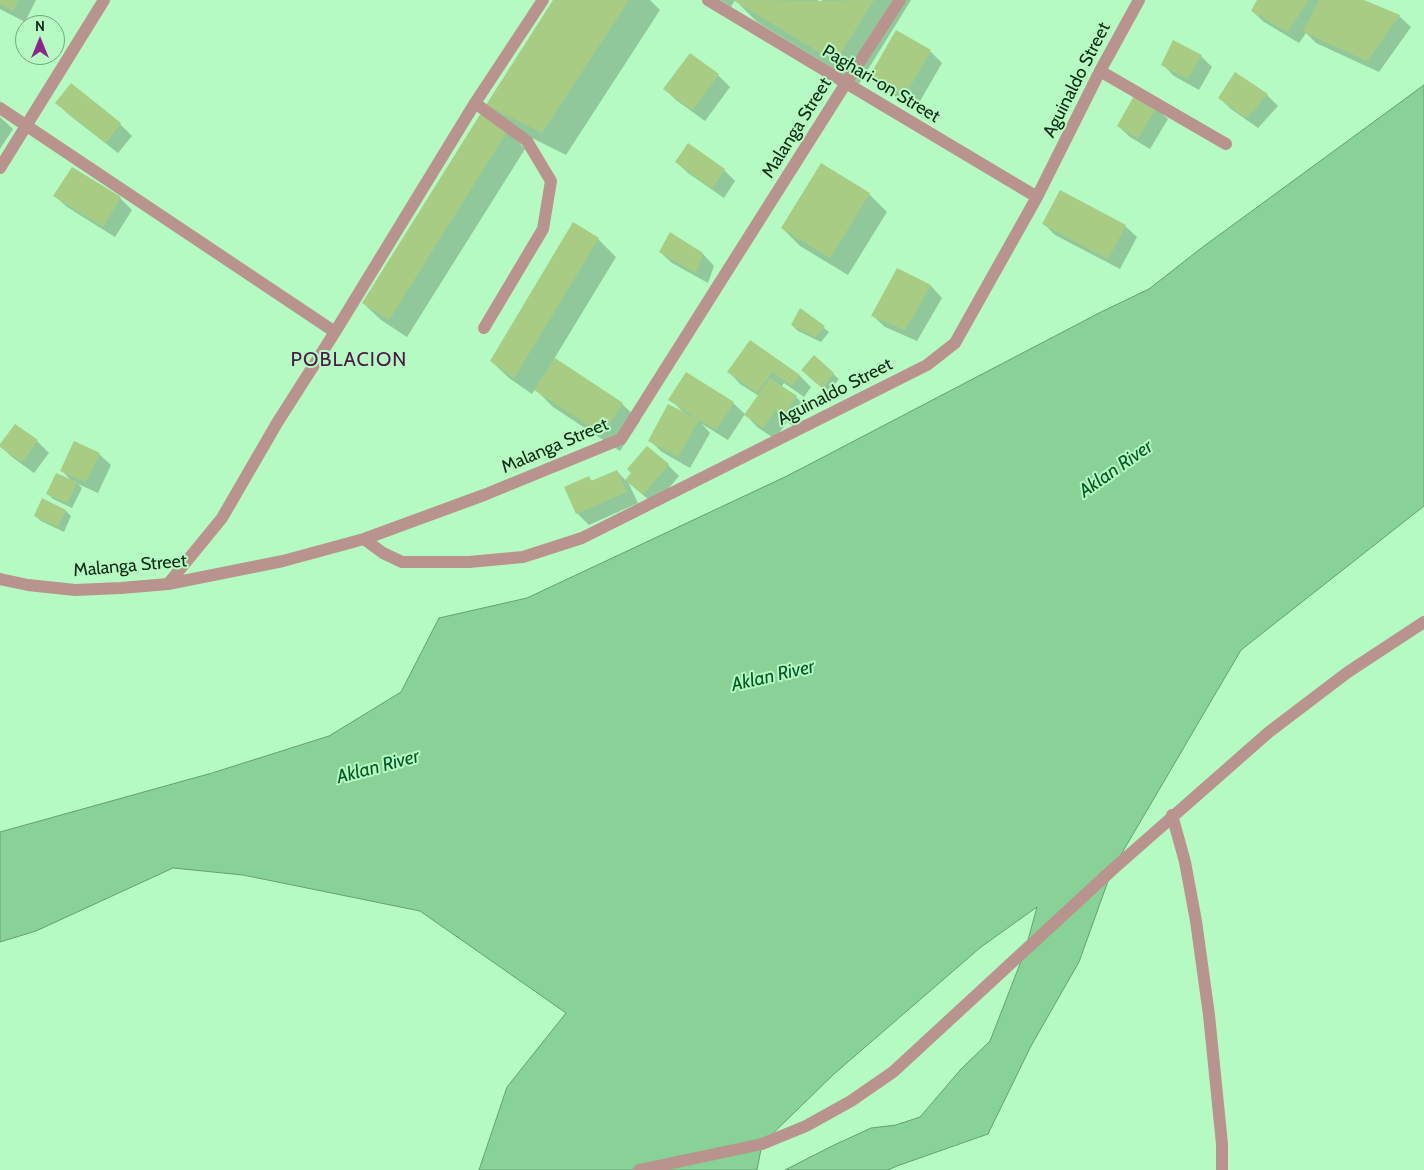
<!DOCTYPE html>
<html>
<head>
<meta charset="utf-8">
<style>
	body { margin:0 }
	#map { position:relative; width:1424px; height:1170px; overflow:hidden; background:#b5fac2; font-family:Cabin,sans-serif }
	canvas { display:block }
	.north { position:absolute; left:15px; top:15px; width:50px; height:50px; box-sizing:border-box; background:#b5fac2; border:1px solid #73a77d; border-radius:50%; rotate:0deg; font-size:14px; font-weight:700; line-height:20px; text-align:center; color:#0f2b16 }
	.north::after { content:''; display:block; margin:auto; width:18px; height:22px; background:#8d2489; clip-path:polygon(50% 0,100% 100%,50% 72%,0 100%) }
</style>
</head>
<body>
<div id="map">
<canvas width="1424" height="1170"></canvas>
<div class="north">N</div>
</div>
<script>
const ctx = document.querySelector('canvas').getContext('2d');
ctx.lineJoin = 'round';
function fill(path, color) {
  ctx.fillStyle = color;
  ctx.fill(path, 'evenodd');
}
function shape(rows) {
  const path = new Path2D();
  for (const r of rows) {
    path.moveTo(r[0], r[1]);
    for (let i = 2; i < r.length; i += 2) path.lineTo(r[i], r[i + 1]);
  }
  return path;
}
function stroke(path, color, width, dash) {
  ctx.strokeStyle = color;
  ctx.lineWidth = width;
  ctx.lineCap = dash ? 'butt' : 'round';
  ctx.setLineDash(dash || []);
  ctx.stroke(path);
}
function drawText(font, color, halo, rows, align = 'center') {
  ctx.font = font + ' Cabin,sans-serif';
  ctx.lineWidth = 4;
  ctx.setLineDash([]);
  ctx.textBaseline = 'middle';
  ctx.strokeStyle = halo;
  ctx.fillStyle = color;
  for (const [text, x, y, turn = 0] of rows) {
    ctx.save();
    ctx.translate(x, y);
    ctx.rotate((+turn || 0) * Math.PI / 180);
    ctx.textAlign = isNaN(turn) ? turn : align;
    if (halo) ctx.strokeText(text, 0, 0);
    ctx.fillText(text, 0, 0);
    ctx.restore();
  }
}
const water = shape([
	[1424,85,1424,506,1241,650,1112,870,1079,962,1031,1046,988,1134,897,1166,888,1170,785,1170,832,1146,871,1128,896,1125,920,1117,961,1069,990,1041,1025,951,1037,907,981,947,834,1074,762,1144,757,1170,479,1170,507,1087,566,1013,420,911,243,875,173,868,36,931,0,942,0,832,212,773,329,736,401,692,439,618,527,598,787,476,1101,312,1149,289,1200,249,1424,85]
]);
fill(water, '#88d297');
stroke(water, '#64a070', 1);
fill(shape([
	[0,0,36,0,25,22,0,9],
	[554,0,650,0,660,10,566,155,510,127,487,104],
	[720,0,817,0,821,2,822,0,911,0,859,84,757,22,735,0,731,7],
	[1258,0,1360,0,1399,16,1411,27,1379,72,1316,43,1306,33,1299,43,1264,22,1252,11],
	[930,51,942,63,916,108,882,89,871,77],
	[690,54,718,75,730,87,705,121,676,100,665,89],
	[1201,56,1212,67,1199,90,1174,76,1163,65],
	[1267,95,1278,106,1258,128,1231,109,1219,98],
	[57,103,120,124,132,136,118,153,68,114],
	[1156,108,1168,119,1150,149,1130,137,1118,126],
	[481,115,508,131,525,149,407,337,381,320,363,303],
	[0,117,13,129,0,149],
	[676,162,724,170,735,181,724,198,688,173],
	[869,194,887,212,848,275,800,246,782,228],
	[55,196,120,198,132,210,115,237,67,207],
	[1044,224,1125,226,1137,237,1120,269,1055,235],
	[598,239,616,257,554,359,622,404,640,421,620,451,553,407,535,389,532,394,509,378,491,361],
	[660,252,703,254,714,266,708,283,672,263],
	[897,270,931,286,942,298,917,341,885,327,873,316],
	[801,310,829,332,821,342,798,331,792,325],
	[750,341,800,376,811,387,804,397,784,383,781,387,796,397,808,409,795,427,787,422,775,439,757,427,746,415,759,396,740,384,729,372],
	[814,357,839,379,828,393,808,376],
	[670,399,733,403,745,414,728,440,702,424,710,433,690,468,662,452,650,441,683,412],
	[15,425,37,441,49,453,34,473,12,457,0,446],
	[99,454,111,465,98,493,78,484,82,488,72,508,53,499,47,493,72,481,62,471],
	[668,465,679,476,655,505,628,482,638,503,589,525,577,513,589,478,593,482,617,471,626,481],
	[43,500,66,511,71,516,64,532,41,521,35,516]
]), '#0003');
fill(shape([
	[0,0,18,0,13,11,0,4],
	[553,0,629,0,542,133,486,105],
	[733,0,820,1,874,0,835,62],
	[1257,0,1309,0,1287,32,1251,11],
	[1319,0,1364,0,1400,15,1367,61,1303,32],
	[896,30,931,50,904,97,869,77],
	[1173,40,1202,55,1187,79,1161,65],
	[690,53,719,74,692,110,663,89],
	[1235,72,1268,94,1246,118,1218,98],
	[71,83,121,123,106,143,55,103],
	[1135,94,1157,107,1138,138,1117,126],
	[481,113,508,130,389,320,362,303],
	[688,143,725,169,712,188,675,162],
	[821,163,870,193,830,258,781,228],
	[72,167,121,197,103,227,53,196],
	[1060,190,1126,225,1108,259,1042,224],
	[573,222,599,238,514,378,490,361],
	[670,232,703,253,696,273,659,252],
	[897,268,931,285,905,330,871,316],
	[800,308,825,326,815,337,791,325],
	[750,340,800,375,792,386,772,372,757,393,727,372],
	[814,355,834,373,822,388,801,370],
	[555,358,623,403,602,434,534,390],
	[686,372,734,402,716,430,668,400],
	[770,378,797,396,783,416,775,411,763,428,744,415],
	[668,404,699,420,678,457,648,441],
	[15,424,38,440,22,462,0,447,0,444],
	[74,441,100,453,86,482,60,471],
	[647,446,669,464,643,495,625,480,631,473,627,469],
	[617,470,627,492,576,514,564,487,589,476,591,481],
	[56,473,77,482,67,503,46,494],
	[42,498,66,510,58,527,34,516]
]), '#a9cc85');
stroke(shape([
	[1100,71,1226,144],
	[475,103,527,141,551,181,543,229,484,328]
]), '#b9938d', 12);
stroke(shape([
	[0,108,335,332],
	[364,539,383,553,402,562,469,562,523,557,582,538,927,365,955,343,1037,197,1100,71,1139,0],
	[0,579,28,585,75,590,121,588,168,584,283,561,364,539,484,495,621,439,846,83,1037,197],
	[168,584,222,518,277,423,335,332,475,103,543,0],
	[1172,815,1185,862,1196,921,1209,1015,1222,1144,1222,1170],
	[639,1170,762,1144,806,1126,851,1101,893,1072,1112,870,1269,732,1348,672,1424,622]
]), '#b9938d', 12);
stroke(shape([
	[708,0,846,83,900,0],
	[0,168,104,0]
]), '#b9938d', 12);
drawText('18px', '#0f2b16', '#b5fac2', [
	["Aguinaldo Street",1077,80,-63],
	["Paghari-on Street",881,84,31],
	["Malanga Street",797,128,-58],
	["Aguinaldo Street",835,392,-27],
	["Malanga Street",555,446,-23],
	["Malanga Street",130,566,-5]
]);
drawText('italic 19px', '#005a25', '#b5fac2', [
	["Aklan River",1116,469,-35],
	["Aklan River",773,676,-13],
	["Aklan River",378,767,-15]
]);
ctx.letterSpacing = '1px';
drawText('20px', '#4c1a49', '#b5fac2', [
	["POBLACION",349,360]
]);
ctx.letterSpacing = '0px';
</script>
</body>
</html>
